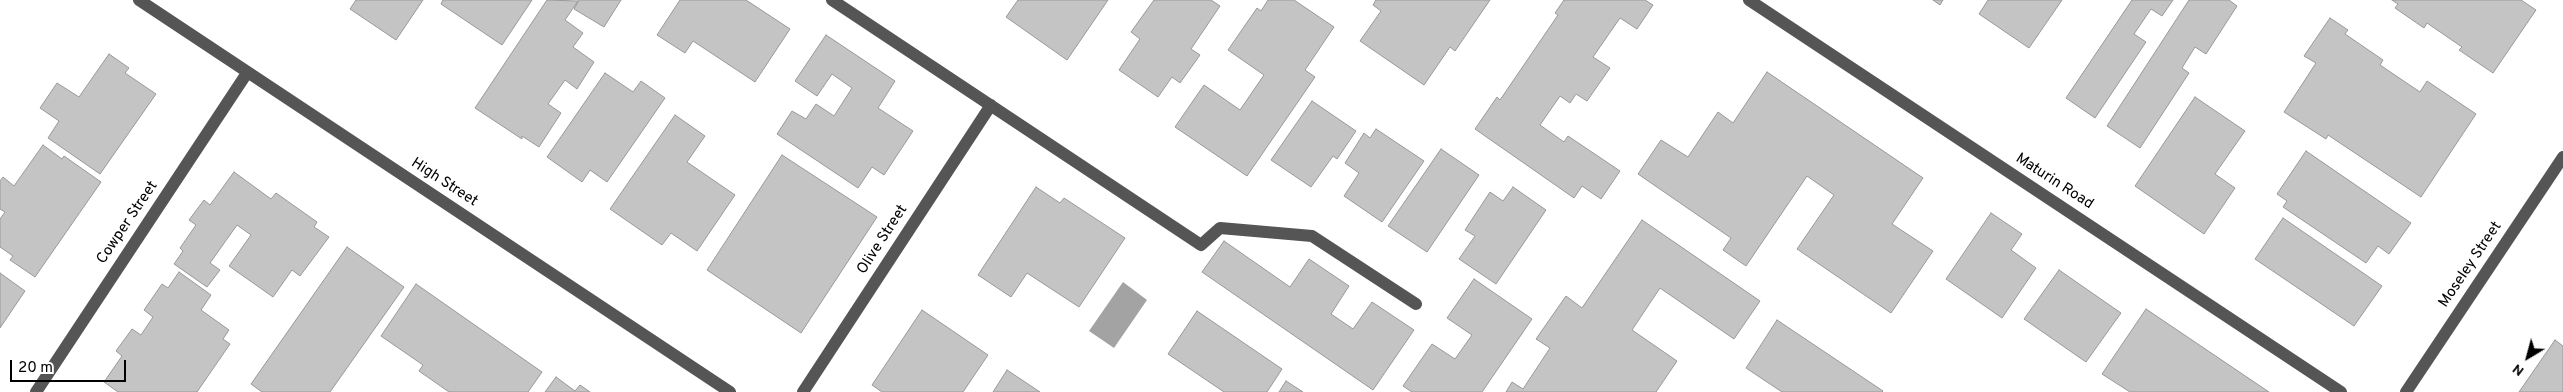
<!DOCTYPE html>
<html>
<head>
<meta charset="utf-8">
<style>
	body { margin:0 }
	#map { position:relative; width:2563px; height:392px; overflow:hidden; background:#fff; font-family:Overpass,sans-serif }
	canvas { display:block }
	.north { position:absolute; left:2503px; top:332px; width:50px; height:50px; -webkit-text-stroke:4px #fff; paint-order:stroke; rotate:217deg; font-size:14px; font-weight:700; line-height:20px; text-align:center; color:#000 }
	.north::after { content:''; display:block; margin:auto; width:18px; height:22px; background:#000; clip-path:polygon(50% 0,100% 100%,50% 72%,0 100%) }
	.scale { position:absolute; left:10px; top:360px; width:116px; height:22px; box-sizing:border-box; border:2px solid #000; border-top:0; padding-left:6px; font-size:15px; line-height:18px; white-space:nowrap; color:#000; -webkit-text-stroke:4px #fff; paint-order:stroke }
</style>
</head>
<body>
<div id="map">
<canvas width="2563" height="392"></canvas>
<div class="north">N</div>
<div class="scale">20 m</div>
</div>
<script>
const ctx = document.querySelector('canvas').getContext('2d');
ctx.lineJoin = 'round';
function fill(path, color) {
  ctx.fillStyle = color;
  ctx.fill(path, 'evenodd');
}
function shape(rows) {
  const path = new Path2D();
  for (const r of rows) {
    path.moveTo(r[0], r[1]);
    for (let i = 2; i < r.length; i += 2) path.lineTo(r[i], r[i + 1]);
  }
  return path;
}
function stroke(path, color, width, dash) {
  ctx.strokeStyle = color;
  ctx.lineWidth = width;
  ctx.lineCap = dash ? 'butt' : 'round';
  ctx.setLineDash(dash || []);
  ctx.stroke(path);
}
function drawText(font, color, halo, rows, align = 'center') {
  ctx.font = font + ' Overpass,sans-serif';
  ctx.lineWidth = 4.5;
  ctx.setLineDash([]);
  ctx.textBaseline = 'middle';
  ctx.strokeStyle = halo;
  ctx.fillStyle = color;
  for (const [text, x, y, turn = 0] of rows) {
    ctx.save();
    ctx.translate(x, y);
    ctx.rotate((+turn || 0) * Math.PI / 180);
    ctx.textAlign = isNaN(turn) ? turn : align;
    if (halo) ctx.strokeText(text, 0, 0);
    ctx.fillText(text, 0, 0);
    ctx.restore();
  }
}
fill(shape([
	[1123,282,1147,300,1114,348,1089,331]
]), '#a3a3a3');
const building = shape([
	[356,0,423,0,396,40,350,9,356,0],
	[443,0,532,0,502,45,441,4,443,0],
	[547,0,578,1,565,20,583,33,573,47,594,62,577,89,565,80,548,104,561,113,539,147,522,136,522,139,475,108,547,0],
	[579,0,621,0,604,27,574,9,579,0],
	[680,0,746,0,790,29,755,82,693,41,685,53,657,35,680,0],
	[1018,0,1108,0,1067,60,1006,17,1018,0],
	[1154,0,1211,0,1220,6,1191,49,1200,55,1180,83,1172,77,1158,97,1119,70,1140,39,1131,32,1154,0],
	[1268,0,1294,0,1334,27,1305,70,1315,77,1247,176,1175,127,1204,85,1240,110,1264,75,1228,50,1257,8,1261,11,1268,0],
	[1376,0,1490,0,1455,51,1450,47,1424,85,1360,41,1381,11,1373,5,1376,0],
	[1564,0,1645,0,1653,5,1637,29,1620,18,1593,57,1610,68,1587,101,1576,94,1570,103,1560,96,1540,125,1564,142,1568,136,1620,171,1601,199,1582,186,1574,198,1475,129,1497,97,1500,100,1558,15,1555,13,1564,0],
	[1933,0,1943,0,1940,5,1933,0],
	[1988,0,2062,0,2029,48,1979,14,1988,0],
	[2132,0,2173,0,2162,16,2151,9,2134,34,2146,42,2095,118,2066,98,2132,0],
	[2189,0,2229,0,2237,6,2206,54,2195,47,2182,68,2189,73,2140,148,2107,126,2189,0],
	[2392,0,2521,0,2536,10,2493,73,2459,50,2462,47,2427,23,2424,28,2395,8,2398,4,2392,0],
	[2330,18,2348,30,2345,34,2383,60,2380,65,2420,92,2427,81,2476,114,2421,197,2328,135,2326,139,2284,112,2316,63,2304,56,2330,18],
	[826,35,895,81,878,108,913,131,884,175,872,167,858,188,777,134,792,111,806,119,816,104,834,116,852,88,832,74,817,96,795,81,826,35],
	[109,54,129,68,125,73,156,94,100,174,48,138,59,121,40,108,57,83,79,97,109,54],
	[1767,72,1923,178,1892,224,1933,251,1891,313,1797,249,1834,195,1807,176,1746,266,1723,250,1731,238,1638,174,1661,140,1688,157,1718,112,1733,123,1767,72],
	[605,73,633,92,641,81,665,98,607,182,590,170,582,182,547,157,605,73],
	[2195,97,2245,131,2215,174,2235,188,2204,234,2135,186,2195,97],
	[1312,101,1356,131,1337,159,1333,156,1311,187,1271,160,1312,101],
	[675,115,705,136,687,162,735,195,697,251,671,233,662,245,610,209,675,115],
	[1376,129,1424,161,1382,222,1344,196,1359,173,1345,163,1364,133,1370,138,1376,129],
	[43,145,62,159,64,156,101,182,35,277,10,260,13,256,0,247,0,219,5,212,0,209,0,181,3,177,14,186,43,145],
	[1441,149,1479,175,1427,252,1388,226,1441,149],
	[2306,151,2411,223,2389,254,2378,246,2366,263,2283,207,2287,201,2277,194,2306,151],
	[782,155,877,217,801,333,707,270,782,155],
	[234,172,271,199,276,193,317,222,314,227,329,237,300,276,292,270,273,297,229,266,251,235,237,225,210,263,220,270,207,287,174,264,183,251,180,248,196,225,189,220,204,200,210,205,234,172],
	[1036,187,1060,203,1064,198,1125,238,1079,307,1027,273,1011,297,978,275,1036,187],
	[1513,187,1546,210,1496,284,1459,259,1475,236,1465,230,1490,192,1503,201,1513,187],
	[1991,213,2022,234,2011,250,2036,268,2002,318,1946,279,1991,213],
	[2283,218,2382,286,2354,326,2255,259,2283,218],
	[1642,220,1760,301,1734,339,1660,288,1632,330,1677,361,1656,392,1506,392,1512,382,1523,389,1550,348,1536,339,1566,296,1582,308,1642,220],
	[1224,241,1290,287,1309,259,1349,286,1331,314,1353,329,1372,302,1414,330,1373,390,1202,272,1224,241],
	[347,247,404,287,330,392,262,392,251,384,347,247],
	[2059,270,2121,313,2086,362,2024,319,2059,270],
	[179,272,211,295,201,310,229,330,223,339,230,344,197,392,118,392,104,382,122,356,116,351,132,329,141,335,153,317,144,310,162,284,168,288,179,272],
	[0,273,25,291,0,328,0,273],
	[1474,279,1532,319,1482,392,1412,392,1403,386,1432,344,1455,359,1472,335,1447,318,1474,279],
	[416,284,542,372,528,392,449,392,419,371,423,365,381,336,416,284],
	[2146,309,2269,392,2130,392,2102,374,2146,309],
	[922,310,988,355,963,392,882,392,872,385,922,310],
	[1197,311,1282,369,1267,392,1224,392,1168,354,1197,311],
	[1777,320,1883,391,1882,392,1782,392,1746,368,1777,320],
	[2555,340,2563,346,2563,392,2519,392,2555,340],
	[1007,370,1040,392,993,392,1007,370],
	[556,377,575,391,580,385,590,392,545,392,556,377],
	[1286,381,1303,392,1279,392,1286,381]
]);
fill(building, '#c4c4c4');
stroke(building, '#999', 1);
stroke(shape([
	[139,0,730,392],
	[832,0,1201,245,1220,228,1312,236,1416,304],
	[1749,0,2341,392],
	[36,392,247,73],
	[803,392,991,105],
	[2406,392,2563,157]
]), '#555', 12);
drawText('15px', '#000', '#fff', [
	["Maturin Road",2054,182,33],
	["High Street",444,183,33],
	["Cowper Street",128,223,-56],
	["Olive Street",883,240,-57],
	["Moseley Street",2471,265,-56]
]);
</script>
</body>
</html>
